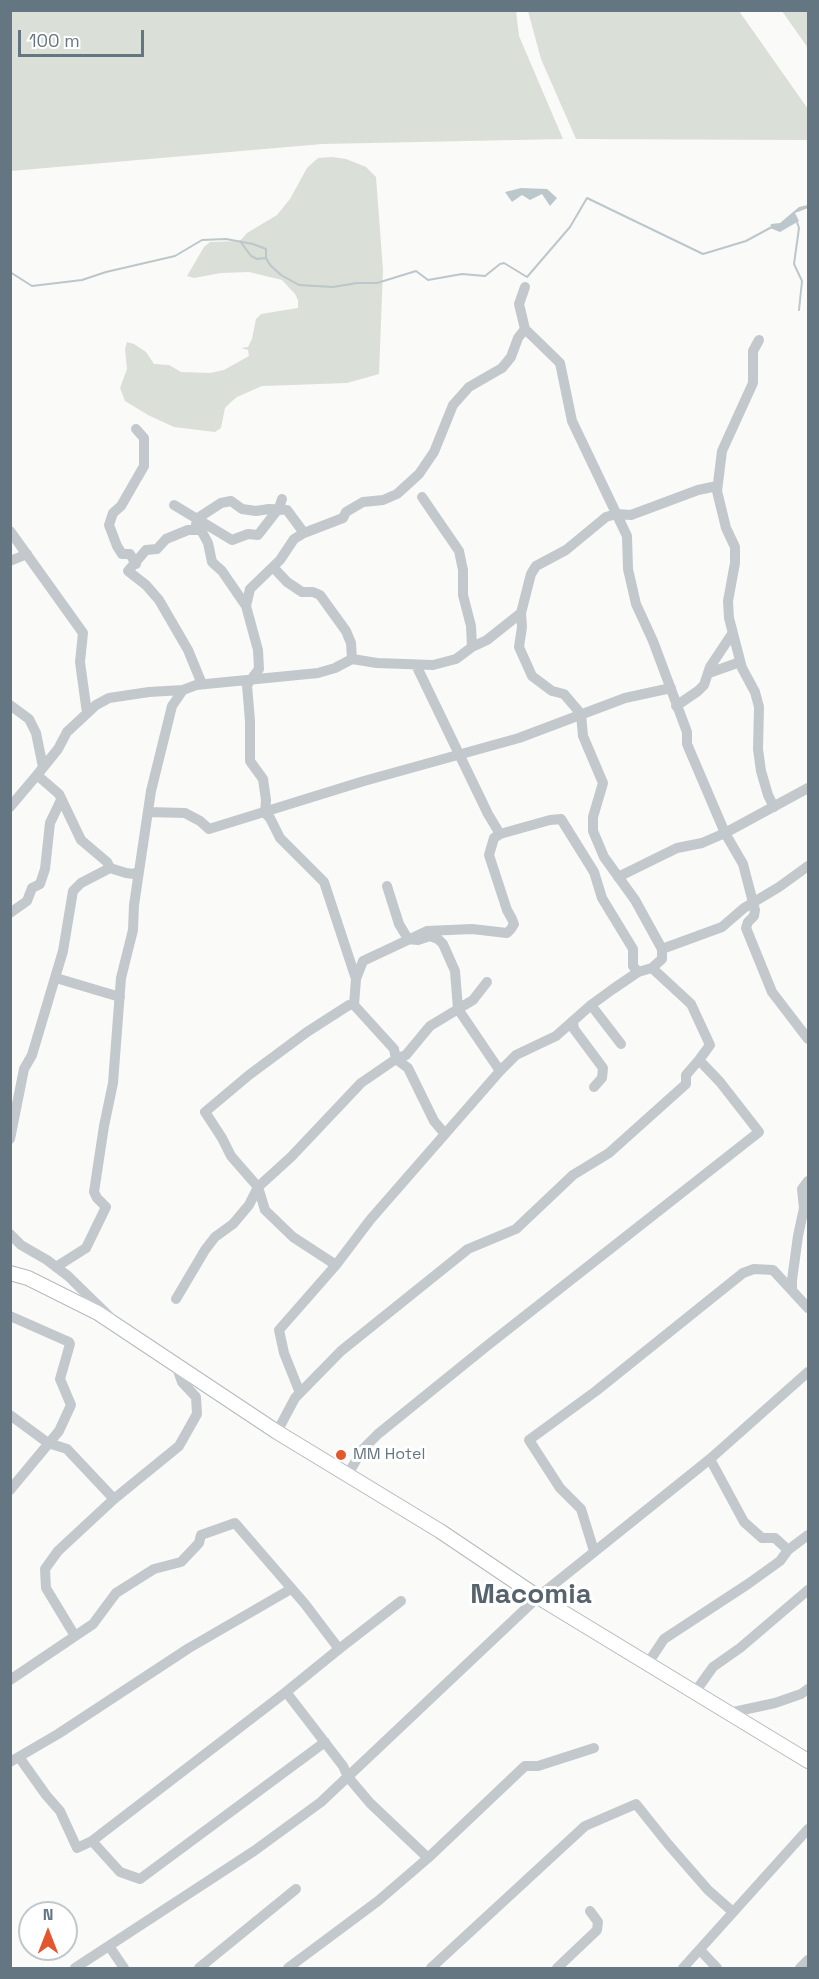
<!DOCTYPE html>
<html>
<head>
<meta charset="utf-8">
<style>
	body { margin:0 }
	#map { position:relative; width:819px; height:1979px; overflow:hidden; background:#fafaf8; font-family:"Space Grotesk",sans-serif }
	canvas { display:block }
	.frame { position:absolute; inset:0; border:12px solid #657683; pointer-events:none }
	.north { position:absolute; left:18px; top:1901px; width:60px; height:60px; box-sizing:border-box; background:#fff; border:2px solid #c1c8cd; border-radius:50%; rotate:0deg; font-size:16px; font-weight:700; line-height:24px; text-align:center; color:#657683 }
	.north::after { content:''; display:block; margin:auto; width:21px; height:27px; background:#e4572e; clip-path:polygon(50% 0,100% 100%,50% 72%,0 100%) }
	.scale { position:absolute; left:18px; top:30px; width:126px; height:27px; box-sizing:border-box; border:3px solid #657683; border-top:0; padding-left:8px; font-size:18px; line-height:21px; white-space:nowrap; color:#657683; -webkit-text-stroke:4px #fff; paint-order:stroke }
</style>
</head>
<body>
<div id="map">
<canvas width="819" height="1979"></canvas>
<div class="frame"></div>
<div class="north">N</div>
<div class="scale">100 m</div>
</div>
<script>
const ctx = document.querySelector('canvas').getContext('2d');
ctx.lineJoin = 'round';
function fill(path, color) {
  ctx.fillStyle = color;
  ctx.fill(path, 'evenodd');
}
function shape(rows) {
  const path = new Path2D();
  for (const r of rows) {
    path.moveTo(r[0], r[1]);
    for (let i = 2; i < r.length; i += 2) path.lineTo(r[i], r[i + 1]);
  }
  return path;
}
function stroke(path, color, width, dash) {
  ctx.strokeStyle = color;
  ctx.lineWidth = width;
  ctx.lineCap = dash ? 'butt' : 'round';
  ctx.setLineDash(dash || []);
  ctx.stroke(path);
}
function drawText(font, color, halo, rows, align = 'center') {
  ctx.font = font + ' "Space Grotesk",sans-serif';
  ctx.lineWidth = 6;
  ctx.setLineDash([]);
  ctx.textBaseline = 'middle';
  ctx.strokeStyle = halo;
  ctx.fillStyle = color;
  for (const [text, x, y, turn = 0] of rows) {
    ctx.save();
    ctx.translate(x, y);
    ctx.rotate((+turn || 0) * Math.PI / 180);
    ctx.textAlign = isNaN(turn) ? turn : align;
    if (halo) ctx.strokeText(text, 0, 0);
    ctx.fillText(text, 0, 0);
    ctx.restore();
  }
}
fill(shape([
	[11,10,516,11,519,36,563,139,322,144,11,171],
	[528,11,739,11,808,109,808,140,576,139,541,59],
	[782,11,808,11,808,48],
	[332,157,346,159,366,167,376,177,383,270,379,374,347,383,262,386,237,397,231,402,225,408,221,428,215,432,174,427,148,415,125,401,120,388,127,369,125,349,127,342,134,344,146,352,154,364,169,365,181,372,210,373,224,370,249,356,248,350,241,348,248,347,252,339,256,319,261,314,298,308,298,300,295,294,282,280,249,272,221,273,194,278,187,276,204,247,210,242,240,241,247,233,277,215,290,199,307,168,318,158]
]), '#dadfd7');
fill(shape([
	[521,188,547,189,557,198,550,206,542,194,530,200,522,195,512,202,505,192],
	[808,205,808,208,795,213,799,221,780,232,770,228,771,224,780,223,799,207]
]), '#bbc7cb');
stroke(shape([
	[796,219,799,228,794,264,802,281,799,310],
	[240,241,251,256,257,259,266,258],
	[10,272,32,286,82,280,106,272,175,256,202,240,226,239,253,244,266,249,266,258,270,265,281,275,299,285,333,287,357,283,377,283,416,271,428,280,462,274,485,276,500,264,504,263,527,277,570,227,587,198,703,254,746,241,770,228]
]), '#bbc7cb', 2);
const major = shape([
	[10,1273,28,1278,98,1313,277,1432,440,1531,538,1597,808,1761]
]);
stroke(major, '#b5babe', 16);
stroke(shape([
	[525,287,519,304,525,329,560,363,572,421,627,536,628,569,636,604,653,641,687,732,687,744,725,833,743,864,755,910,754,916,748,922,746,928,772,992,808,1039],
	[759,340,753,351,753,383,722,451,717,491,726,528,735,547,735,563,728,601,729,618,742,668,755,692,759,707,758,749,761,771,768,795,774,807],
	[422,497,459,551,463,570,463,595,471,626,472,647],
	[174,505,232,540,248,534,258,535,279,508,282,499],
	[196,524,198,518,221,503,231,501,242,509,256,511,269,509,287,510,304,533],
	[10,531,83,633,80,662,87,713],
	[10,561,27,554],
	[136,564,130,554,122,554,117,546,109,525,113,513,121,506,144,466,144,438,136,429],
	[273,567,287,582,302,592,313,592,320,595,346,631,351,643,352,659],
	[416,665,488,814,500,834],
	[709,673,740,662],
	[202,684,188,650,159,600,146,585,128,571,146,550,157,549,166,539,188,530,201,530,208,543,212,562,222,571,246,606],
	[10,705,29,719,36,733,43,767],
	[676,706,698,691,704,685,710,667,732,634],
	[37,775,58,749,67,732,96,705,109,698,149,692,183,690,196,685,318,673,335,668,352,659,377,663,433,665,456,659,472,647,487,640,521,613],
	[10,807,37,775,59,794,81,840,107,862,110,868],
	[148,812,185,813,200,821,209,829,364,781,519,738,625,698,671,688],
	[618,877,677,848,702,843,725,833,808,788],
	[387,886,399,924,408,939,418,940,430,936,438,939,443,944,455,971,458,1009,500,1071],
	[10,913,27,901,32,888,40,884,45,869,50,823,61,800],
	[662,949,722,927,744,908,779,887,808,866],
	[56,978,120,997],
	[356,979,363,961,427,931,472,929,507,933,511,929,514,924,512,919,507,910,489,855,494,838,500,834,550,820,561,819,594,872,602,898,633,949,633,966,638,972],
	[591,1005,621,1044],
	[573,1021,574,1029,603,1068,602,1078,594,1087],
	[396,1059,406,1055,430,1026,473,1000,487,982],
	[396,1059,408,1068,434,1121,445,1134],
	[10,1139,24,1069,32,1055,63,951,73,891,81,883,110,868,126,873,134,874,139,871],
	[10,1234,21,1245,47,1260,68,1276,109,1316],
	[336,1265,293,1237,265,1210,258,1187,291,1157,361,1083,396,1059,394,1049,354,1005,356,979,324,882,280,838,270,818,265,813,266,800,263,779,250,761,250,721,247,685,259,669,258,650,246,606,250,589,280,560,294,539,304,533,343,518,346,512,363,502,383,500,397,494,419,474,434,452,453,405,469,387,502,368,511,357,518,338,525,329],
	[56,1267,86,1248,106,1207,97,1198,94,1192,104,1126,113,1083,121,978,133,930,134,905,151,791,172,706,183,690],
	[792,1290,792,1280,798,1236,804,1208,802,1189,808,1181],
	[176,1299,205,1250,215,1237,233,1224,249,1205,258,1187,231,1156,222,1138,205,1112,249,1075,307,1032,349,1005,354,1005],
	[10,1316,69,1342,70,1344,60,1379,71,1405,59,1431,10,1490],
	[300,1393,284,1353,279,1330,336,1265,370,1220,500,1071,516,1055,556,1036,591,1005,613,989,638,972,652,968],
	[10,1415,48,1443,67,1449,114,1499,179,1446,197,1414,196,1397,182,1382,176,1365],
	[277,1432,295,1398,341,1351,468,1249,516,1229,573,1175,609,1153,686,1084,686,1075,699,1060],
	[710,1459,744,1522,762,1538,775,1538,788,1550],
	[347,1476,362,1450,378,1434,488,1345,759,1132,720,1082,699,1060,710,1045,691,1004,652,968,662,959,662,949,635,900,604,857,593,831,593,817,603,783,583,736,581,714,564,694,552,691,532,676,519,647,522,627,521,613,531,574,536,566,566,550,606,517,616,514,631,515,698,490,717,486],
	[594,1551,581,1509,560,1488,529,1440,596,1391,743,1273,754,1269,773,1270,808,1308],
	[75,1636,46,1588,45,1569,58,1551,114,1499],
	[648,1663,664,1639,748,1584,780,1561,788,1550,808,1535],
	[10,1680,93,1624,116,1593,154,1569,181,1562,199,1543,201,1535,235,1523,305,1604,339,1649,401,1601],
	[286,1692,343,1766,348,1777,370,1803,428,1858],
	[695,1692,713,1667,740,1648,808,1590],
	[729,1713,775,1703,801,1694,808,1689],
	[19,1757,46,1795,60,1811,77,1848,92,1841,286,1692,339,1649],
	[10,1762,58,1734,189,1648,291,1589],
	[92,1841,120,1872,140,1879,325,1742],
	[109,1946,124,1968],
	[700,1950,717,1968],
	[75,1968,254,1851,321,1802,538,1597,710,1459,808,1372],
	[199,1968,296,1889],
	[288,1968,378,1901,428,1858,525,1766,538,1766,594,1748],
	[431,1968,585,1826,636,1804,668,1844,708,1890,733,1912],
	[557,1968,597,1930,598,1922,590,1911],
	[683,1968,808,1829],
	[800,1968,808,1960]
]), '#c3c8cc', 10);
stroke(major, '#fff', 14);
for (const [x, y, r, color] of [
	[341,1455,6,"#e4572e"]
]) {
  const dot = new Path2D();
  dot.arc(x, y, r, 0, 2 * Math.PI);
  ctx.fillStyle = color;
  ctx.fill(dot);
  stroke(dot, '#fff', 2);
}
drawText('16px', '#657683', '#fff', [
	["MM Hotel",353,1455]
], 'left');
drawText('bold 28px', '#57646e', '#fff', [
	["Macomia",531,1595]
]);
</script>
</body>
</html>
